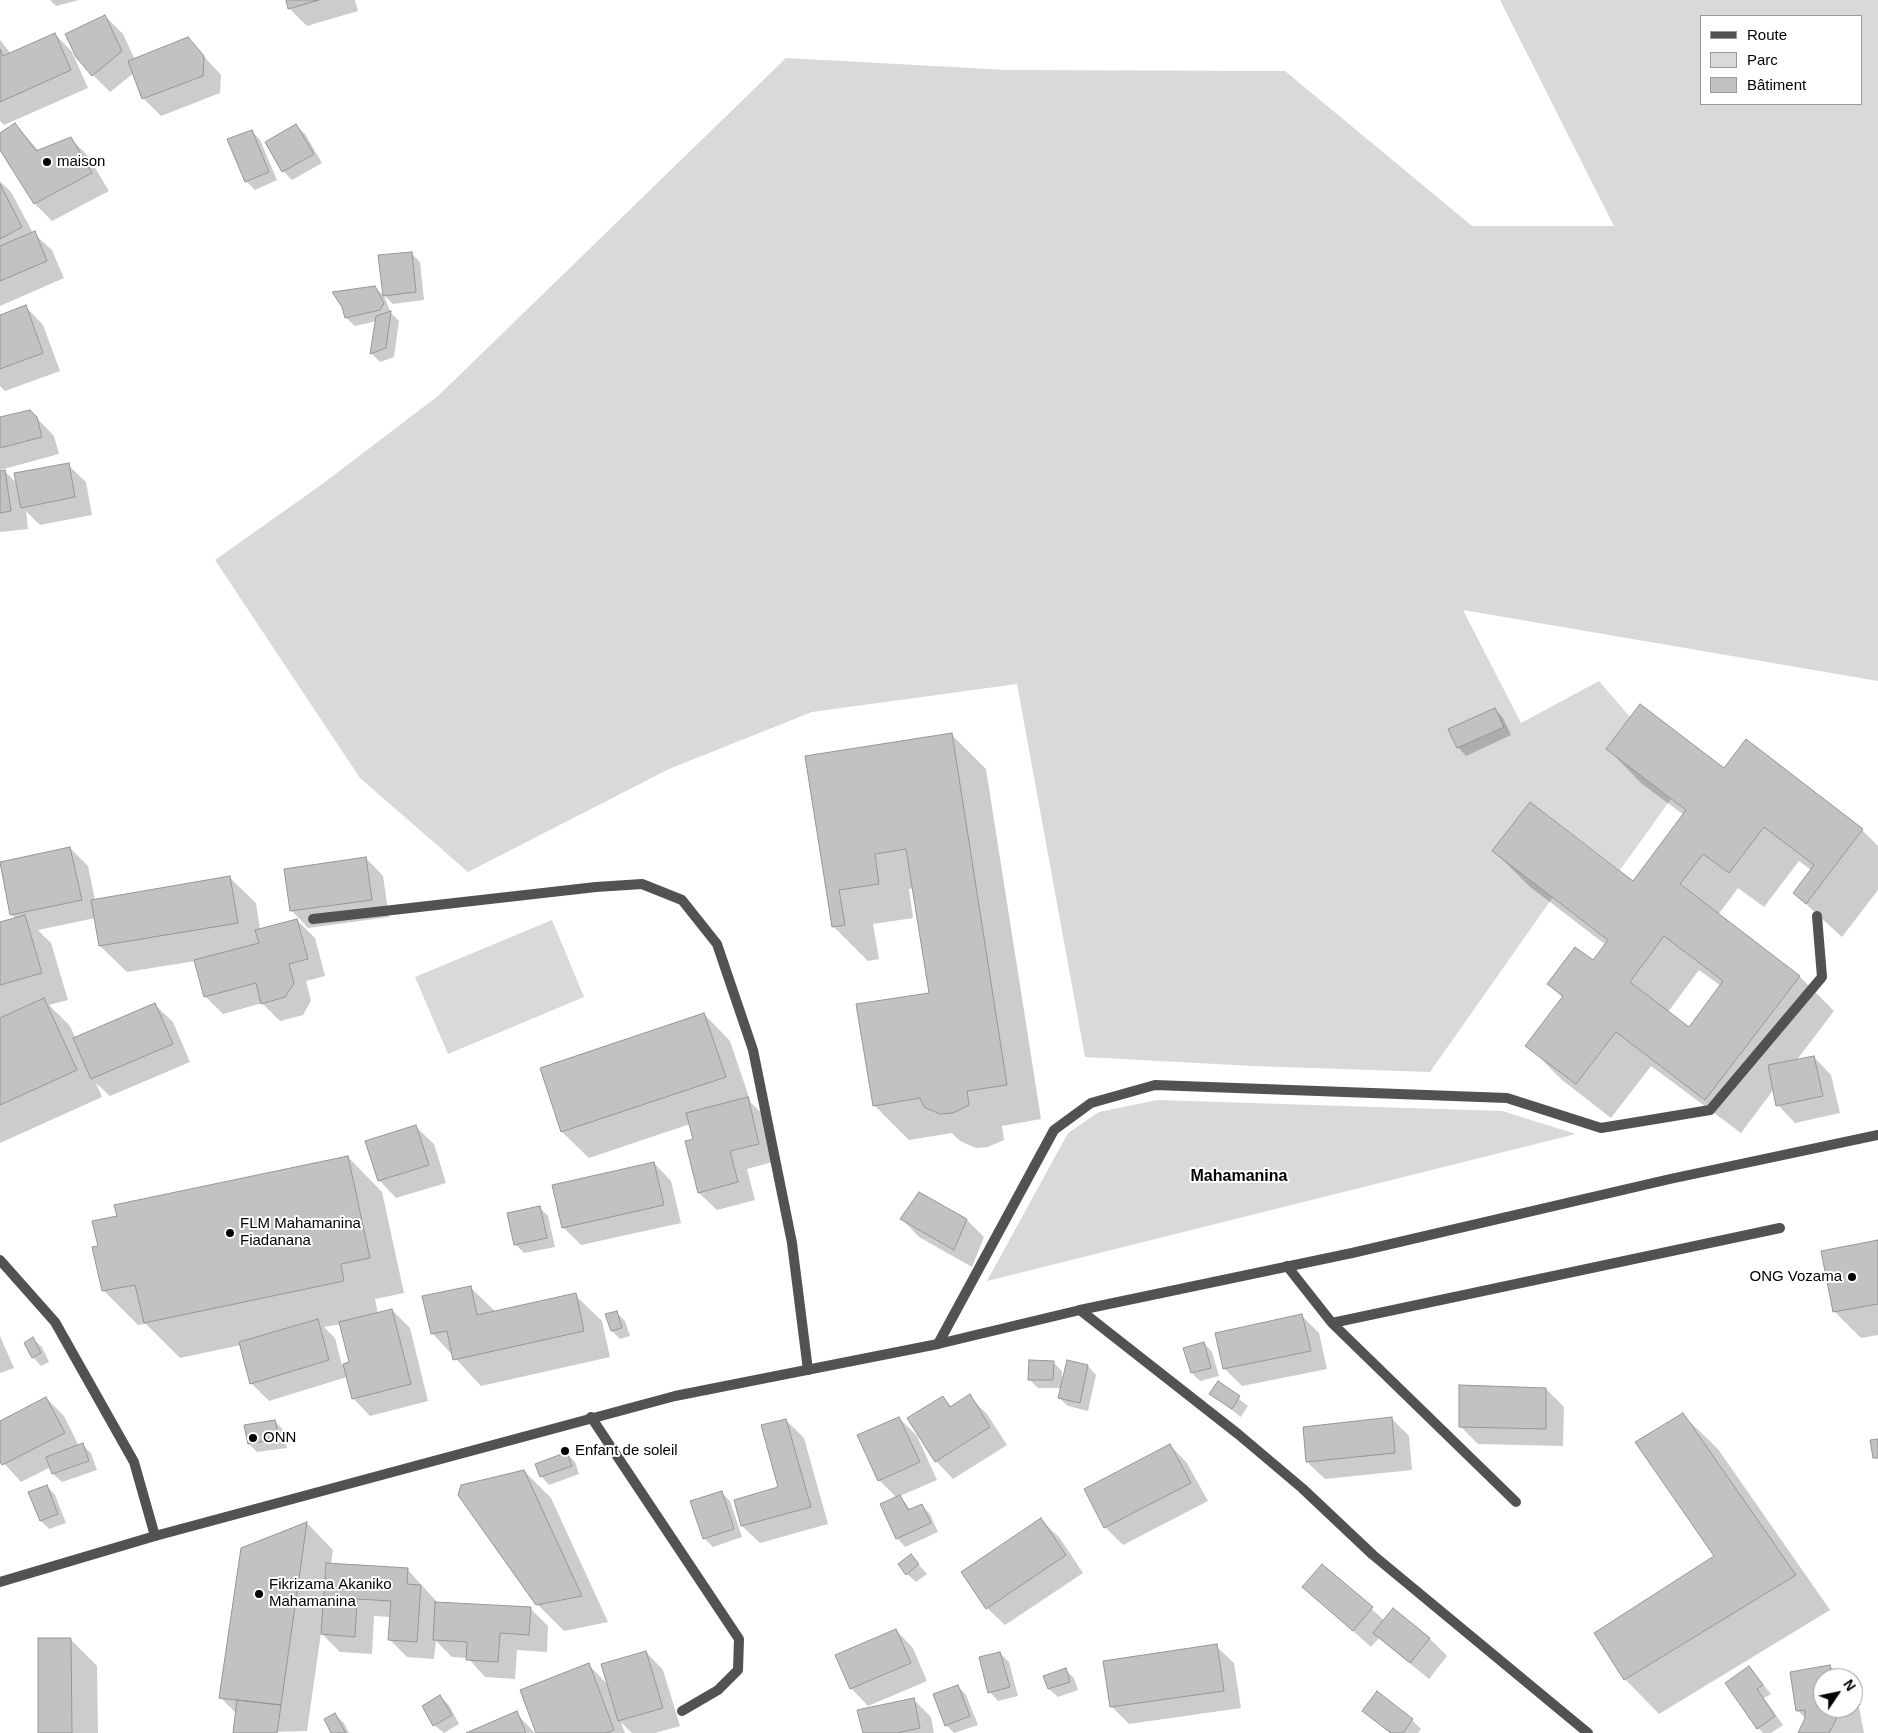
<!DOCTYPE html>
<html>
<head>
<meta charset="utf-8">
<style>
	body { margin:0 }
	#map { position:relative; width:1878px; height:1733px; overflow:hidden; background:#fff; font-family:Arial,sans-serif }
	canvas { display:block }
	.legend { position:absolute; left:1700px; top:15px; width:162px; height:90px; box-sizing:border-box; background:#fff; border:1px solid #999; margin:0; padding:6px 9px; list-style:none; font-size:15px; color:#000 }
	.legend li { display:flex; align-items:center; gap:10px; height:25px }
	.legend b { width:25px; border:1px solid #999 }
	.north { position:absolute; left:1813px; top:1668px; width:50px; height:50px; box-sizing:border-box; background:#fff; border:1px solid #999; border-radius:50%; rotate:56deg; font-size:14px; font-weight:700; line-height:20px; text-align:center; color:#000 }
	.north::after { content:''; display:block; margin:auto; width:18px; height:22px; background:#000; clip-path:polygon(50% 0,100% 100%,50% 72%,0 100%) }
</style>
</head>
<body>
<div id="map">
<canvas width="1878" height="1733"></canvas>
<ul class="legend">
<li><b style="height:6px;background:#525252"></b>Route</li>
<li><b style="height:14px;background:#d9d9d9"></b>Parc</li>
<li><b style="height:14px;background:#c2c2c2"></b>Bâtiment</li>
</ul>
<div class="north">N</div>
</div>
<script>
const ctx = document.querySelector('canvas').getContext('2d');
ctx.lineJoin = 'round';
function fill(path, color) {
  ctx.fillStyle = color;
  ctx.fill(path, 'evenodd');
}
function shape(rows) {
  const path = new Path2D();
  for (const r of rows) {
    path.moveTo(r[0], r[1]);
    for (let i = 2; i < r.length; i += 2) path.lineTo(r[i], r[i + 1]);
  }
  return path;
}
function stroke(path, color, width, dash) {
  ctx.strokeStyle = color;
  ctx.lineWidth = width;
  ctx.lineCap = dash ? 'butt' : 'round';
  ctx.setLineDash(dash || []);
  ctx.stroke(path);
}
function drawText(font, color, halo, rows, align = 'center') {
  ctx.font = font + ' Arial,sans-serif';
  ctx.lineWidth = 4;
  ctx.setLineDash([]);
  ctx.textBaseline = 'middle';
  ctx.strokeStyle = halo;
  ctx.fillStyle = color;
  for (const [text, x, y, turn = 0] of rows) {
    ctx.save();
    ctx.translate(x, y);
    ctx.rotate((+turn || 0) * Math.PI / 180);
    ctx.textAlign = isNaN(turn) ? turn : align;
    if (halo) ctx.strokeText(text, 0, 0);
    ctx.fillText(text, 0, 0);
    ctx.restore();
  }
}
fill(shape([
	[1500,0,1878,0,1878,681,1463,610,1521,723,1599,681,1630,717,1606,749,1671,799,1620,870,1530,802,1493,851,1553,897,1430,1072,1253,1066,1085,1057,1017,684,812,712,669,769,468,872,360,778,215,560,321,485,438,396,786,58,1008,70,1285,71,1472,226,1614,226],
	[1702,16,1862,16,1862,104,1702,104],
	[552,920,584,997,448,1054,415,977],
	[1157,1100,1502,1111,1576,1134,987,1281,1068,1133,1099,1112]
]), '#d9d9d9');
fill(shape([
	[50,0,79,0,56,6],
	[287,0,355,0,358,11,307,26,289,8],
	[105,16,123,34,135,60,188,39,221,75,220,93,161,116,143,98,134,73,110,92,93,75],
	[55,34,72,52,88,88,4,125,0,121,0,40,11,54],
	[15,124,39,151,70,138,88,156,109,191,52,221,35,204,0,148,0,134],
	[296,125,305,134,322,163,292,180,283,171],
	[252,131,260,140,277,180,255,190,246,181],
	[0,181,11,192,33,233,52,250,64,278,0,306],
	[411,253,420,262,424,300,393,304,384,295],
	[375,288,384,296,391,313,399,321,394,357,380,362,372,354,377,321,355,326,346,318],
	[26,307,43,325,60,371,5,391,0,386,0,316],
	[30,411,54,436,59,454,0,470,0,418],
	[68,465,86,482,92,515,40,525,26,511,28,529,0,532,0,472,5,471,17,484],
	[1495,709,1503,718,1511,735,1466,756,1458,747],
	[951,734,986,769,1041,1119,1002,1126,1004,1140,988,1147,976,1148,960,1141,952,1133,909,1140,874,1105,931,994,914,888,909,889,913,918,873,924,879,959,868,961,833,926,807,757],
	[1746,741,1862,830,1878,846,1878,890,1842,937,1794,893,1811,870,1799,861,1764,907,1738,888,1718,915,1799,976,1834,1011,1796,1061,1814,1057,1831,1075,1840,1113,1795,1123,1778,1105,1774,1089,1741,1133,1651,1066,1611,1118,1562,1080,1527,1045,1563,998,1549,984,1593,962,1606,945,1529,886,1494,851,1633,883,1684,815,1642,784,1608,749,1724,770],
	[1699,970,1721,986,1690,1028,1668,1012],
	[70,848,88,866,95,900,229,877,256,903,260,930,297,920,315,938,325,976,306,981,311,1001,303,1015,280,1021,262,1003,223,1014,205,996,195,961,127,972,100,946,95,918,38,930,51,943,68,1000,49,1005,70,1026,76,1039,155,1005,173,1022,190,1062,110,1096,96,1083,102,1097,0,1143,0,924,16,919,11,914,0,864],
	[366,858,383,876,389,917,308,928,291,910],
	[704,1014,730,1041,751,1103,765,1116,776,1161,747,1169,755,1200,717,1210,699,1193,694,1140,690,1124,589,1158,562,1132,541,1069],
	[416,1127,434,1144,446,1183,396,1198,379,1180],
	[348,1157,382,1192,404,1293,375,1299,378,1314,392,1310,410,1328,428,1401,370,1416,353,1398,347,1377,269,1401,251,1383,241,1345,180,1358,146,1324,138,1325,103,1290],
	[341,1324,351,1363,342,1365,335,1338,324,1327],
	[654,1163,671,1181,681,1223,581,1245,563,1227],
	[540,1208,548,1216,555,1247,524,1253,515,1244],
	[902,1219,967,1220,984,1237,972,1267,919,1237],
	[1878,1241,1878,1335,1861,1338,1834,1311],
	[470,1287,496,1312,575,1295,602,1321,610,1357,481,1386,432,1333],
	[616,1312,625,1321,630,1336,620,1339,612,1331],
	[1301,1315,1319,1333,1327,1369,1242,1386,1224,1368],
	[0,1336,14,1368,0,1373],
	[33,1339,42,1347,49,1362,41,1366,33,1357],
	[1204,1343,1212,1352,1219,1376,1200,1381,1192,1373],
	[1053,1362,1062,1371,1062,1382,1088,1366,1096,1375,1088,1411,1068,1406,1059,1398,1061,1388,1038,1388,1029,1379],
	[1218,1383,1248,1406,1241,1417,1211,1394],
	[1546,1389,1564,1407,1563,1446,1478,1444,1460,1426],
	[969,1396,987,1414,1007,1445,953,1479,936,1461,942,1397,952,1407],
	[46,1398,64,1416,79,1446,82,1445,91,1453,97,1470,62,1482,53,1474,51,1467,21,1482,0,1459,0,1422],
	[1683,1415,1718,1449,1830,1610,1659,1714,1625,1679,1716,1557],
	[899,1418,917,1436,937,1480,900,1496,911,1510,922,1506,930,1514,938,1532,905,1547,897,1538,897,1498,879,1480],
	[1391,1418,1409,1436,1412,1470,1325,1479,1307,1462],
	[786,1420,804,1438,828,1524,760,1543,742,1526,780,1488],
	[275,1421,283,1430,287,1448,257,1452,249,1444],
	[1170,1445,1187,1463,1208,1501,1123,1545,1105,1527],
	[567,1454,575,1462,579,1474,549,1485,541,1476],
	[524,1471,551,1498,608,1622,564,1631,537,1604],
	[47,1486,55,1495,66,1523,49,1529,41,1521],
	[721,1492,730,1501,742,1537,713,1547,704,1538],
	[1041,1520,1059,1537,1083,1573,1005,1625,987,1608],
	[307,1523,333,1550,331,1564,407,1569,438,1603,531,1609,548,1626,547,1652,517,1650,515,1679,485,1677,468,1658,452,1657,436,1641,434,1659,407,1657,389,1639,391,1617,374,1616,372,1654,340,1652,321,1633,307,1731,234,1733,237,1714,221,1698,242,1549],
	[911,1556,927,1574,916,1582,907,1574],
	[1322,1565,1385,1621,1429,1638,1447,1656,1429,1679,1379,1638,1371,1647,1304,1587],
	[896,1630,913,1648,927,1681,868,1706,851,1688],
	[71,1640,97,1666,98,1733,39,1733],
	[1216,1646,1234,1663,1241,1708,1129,1724,1111,1706],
	[646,1652,663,1670,680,1726,655,1733,632,1733,621,1722,625,1733,538,1733,588,1664,608,1685],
	[1000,1653,1009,1662,1018,1696,998,1701,990,1692],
	[1830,1666,1842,1678,1823,1678,1823,1708,1853,1708,1853,1689,1856,1692,1864,1733,1799,1733,1806,1719,1797,1710],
	[1749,1667,1771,1694,1764,1698,1783,1725,1771,1733,1763,1733,1758,1728],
	[1065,1669,1074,1678,1078,1690,1058,1697,1049,1689,1045,1676],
	[958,1686,966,1695,978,1725,954,1733,946,1725],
	[1378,1693,1412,1720,1421,1729,1418,1733,1390,1733,1372,1719,1364,1711],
	[440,1697,449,1705,459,1724,444,1733,434,1725],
	[913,1699,931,1717,934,1733,864,1733],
	[516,1713,535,1733,469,1733],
	[335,1715,344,1723,349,1733,333,1733]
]), '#0003');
const building = shape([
	[286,0,319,0,288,9,286,0],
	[105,15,122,51,92,76,76,57,65,34,105,15],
	[55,33,71,70,0,102,0,49,3,56,55,33],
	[188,37,204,56,203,76,142,99,128,61,188,37],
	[15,123,36,151,71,137,92,173,34,204,0,150,0,133,15,123],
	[296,124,314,154,282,172,265,142,296,124],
	[252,130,269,172,245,182,227,139,252,130],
	[0,184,22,227,0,239,0,184],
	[35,231,47,261,0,281,0,246,35,231],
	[412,252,416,292,383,296,378,255,412,252],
	[375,286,384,303,380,310,345,318,342,307,332,292,375,286],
	[26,305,43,353,0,369,0,315,26,305],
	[391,311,386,348,370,354,376,316,391,311],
	[30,410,37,417,42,437,0,448,0,417,30,410],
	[69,463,75,497,21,508,14,473,69,463],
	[5,470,11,511,0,513,0,471,5,470],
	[1640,704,1724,768,1746,739,1863,829,1806,904,1793,893,1814,865,1764,827,1729,873,1703,854,1680,884,1800,976,1705,1100,1616,1032,1576,1084,1525,1046,1563,996,1547,984,1575,947,1593,960,1608,940,1492,851,1530,802,1633,881,1686,810,1606,749,1640,704],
	[1664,936,1723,981,1689,1027,1630,982,1664,936],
	[1495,708,1504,727,1457,748,1448,729,1495,708],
	[952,733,1007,1085,967,1091,969,1105,953,1113,940,1114,924,1107,920,1098,873,1106,856,1004,929,993,906,849,875,854,879,884,839,890,845,925,832,927,805,756,952,733],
	[70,847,82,900,10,915,0,862,70,847],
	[366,857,372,900,290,911,284,869,366,857],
	[230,876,238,923,99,946,91,900,230,876],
	[25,915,42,973,0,985,0,922,25,915],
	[297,919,308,959,289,964,294,983,285,997,261,1004,256,983,204,997,194,960,259,943,255,930,297,919],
	[44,998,77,1070,0,1105,0,1018,44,998],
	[155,1003,173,1044,91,1079,73,1038,155,1003],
	[704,1013,726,1077,561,1132,540,1068,704,1013],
	[1814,1056,1823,1096,1776,1106,1768,1065,1814,1056],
	[748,1097,759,1144,730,1151,738,1182,698,1193,685,1141,693,1139,686,1113,748,1097],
	[416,1125,429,1165,378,1181,365,1141,416,1125],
	[348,1156,370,1258,341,1264,344,1281,144,1323,135,1285,102,1291,92,1247,98,1246,92,1221,117,1216,114,1205,348,1156],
	[654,1162,664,1205,562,1228,552,1185,654,1162],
	[919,1192,967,1219,954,1250,900,1219,919,1192],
	[540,1206,547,1238,514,1245,507,1213,540,1206],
	[1878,1240,1878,1304,1833,1312,1821,1251,1878,1240],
	[471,1286,477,1315,576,1293,584,1331,453,1360,447,1331,431,1334,422,1296,471,1286],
	[392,1309,411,1384,352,1399,343,1364,349,1362,339,1322,392,1309],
	[617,1311,622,1328,611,1331,605,1314,617,1311],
	[1302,1314,1311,1351,1223,1369,1215,1333,1302,1314],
	[318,1319,329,1360,250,1384,239,1342,318,1319],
	[33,1337,41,1353,32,1358,24,1343,33,1337],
	[1204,1342,1211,1368,1191,1373,1183,1348,1204,1342],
	[1029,1360,1054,1361,1053,1380,1028,1380,1029,1360],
	[1067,1360,1088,1365,1080,1403,1058,1398,1067,1360],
	[1218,1381,1240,1396,1232,1409,1209,1394,1218,1381],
	[1459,1385,1546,1388,1546,1429,1459,1427,1459,1385],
	[970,1394,990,1427,935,1462,907,1418,943,1396,950,1407,970,1394],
	[46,1397,65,1433,2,1465,0,1462,0,1421,46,1397],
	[1683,1413,1796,1575,1624,1680,1594,1633,1714,1556,1635,1442,1683,1413],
	[899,1417,920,1462,878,1481,857,1435,899,1417],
	[1392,1417,1395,1453,1306,1462,1303,1427,1392,1417],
	[786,1419,811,1507,741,1526,734,1500,778,1487,761,1425,786,1419],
	[275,1420,279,1439,248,1444,244,1425,275,1420],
	[1878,1439,1878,1458,1873,1458,1870,1440,1878,1439],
	[83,1443,89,1461,52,1474,46,1457,83,1443],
	[1170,1444,1191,1483,1104,1528,1084,1489,1170,1444],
	[567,1452,572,1466,540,1477,535,1464,567,1452],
	[524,1470,582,1596,536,1605,458,1495,461,1485,524,1470],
	[47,1485,58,1514,40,1521,28,1492,47,1485],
	[722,1491,734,1529,703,1539,690,1501,722,1491],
	[900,1495,908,1510,922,1504,931,1523,896,1539,880,1504,900,1495],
	[1041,1518,1066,1555,986,1609,961,1572,1041,1518],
	[307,1522,281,1705,219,1698,241,1548,307,1522],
	[911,1554,919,1564,906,1575,898,1564,911,1554],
	[326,1563,408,1568,407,1584,421,1585,417,1642,388,1640,391,1601,357,1599,355,1637,321,1634,326,1563],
	[1322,1564,1373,1607,1353,1631,1302,1587,1322,1564],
	[435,1602,531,1607,529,1635,500,1633,498,1662,466,1660,467,1642,433,1640,435,1602],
	[1393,1608,1430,1638,1410,1663,1373,1633,1393,1608],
	[896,1629,911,1663,850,1689,835,1655,896,1629],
	[38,1638,71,1638,72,1733,38,1733,38,1638],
	[1217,1644,1224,1691,1110,1707,1103,1661,1217,1644],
	[646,1651,663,1708,618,1721,601,1664,646,1651],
	[1000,1652,1010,1687,988,1693,979,1657,1000,1652],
	[589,1663,614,1730,606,1733,536,1733,520,1690,589,1663],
	[1830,1665,1833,1678,1823,1678,1823,1708,1839,1708,1840,1712,1829,1733,1798,1733,1805,1718,1805,1710,1796,1711,1790,1672,1830,1665],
	[1749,1666,1763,1685,1757,1689,1775,1716,1757,1729,1725,1683,1749,1666],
	[1066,1668,1070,1682,1048,1689,1043,1676,1066,1668],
	[958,1685,970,1716,945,1726,933,1694,958,1685],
	[1377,1691,1413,1719,1403,1733,1391,1733,1362,1711,1377,1691],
	[440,1695,452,1715,433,1726,422,1706,440,1695],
	[914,1698,920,1728,897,1733,863,1733,857,1710,914,1698],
	[237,1700,281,1705,277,1733,233,1733,237,1700],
	[517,1711,526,1733,466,1733,517,1711],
	[335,1713,346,1733,331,1733,324,1719,335,1713]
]);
fill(building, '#c2c2c2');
stroke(building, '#969696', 1);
stroke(shape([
	[313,919,596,887,642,884,682,900,717,944,753,1050,792,1243,808,1370],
	[1287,1266,1332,1323,1516,1502],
	[1332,1323,1780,1228],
	[938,1344,1054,1130,1091,1103,1155,1085,1507,1098,1601,1128,1710,1110,1822,977,1817,916],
	[591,1417,739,1639,738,1670,718,1690,682,1711]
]), '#525252', 10);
stroke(shape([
	[0,1260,55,1322,134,1462,155,1536],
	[1080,1310,1238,1434,1302,1488,1373,1555,1588,1733]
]), '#525252', 10);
stroke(shape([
	[0,1582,155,1536,675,1396,938,1344,1080,1310,1352,1253,1670,1179,1878,1135]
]), '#525252', 10);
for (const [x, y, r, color] of [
	[47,162,5,"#000"],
	[230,1233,5,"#000"],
	[1852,1277,5,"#000"],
	[253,1438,5,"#000"],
	[565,1451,5,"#000"],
	[259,1594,5,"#000"]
]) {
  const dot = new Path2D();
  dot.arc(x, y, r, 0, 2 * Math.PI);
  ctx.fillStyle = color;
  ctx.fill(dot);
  stroke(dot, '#fff', 2);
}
drawText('15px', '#000', '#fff', [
	["maison",57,162],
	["FLM Mahamanina",240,1224],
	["Fiadanana",240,1241],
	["ONG Vozama",1842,1277,"right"],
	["ONN",263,1438],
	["Enfant de soleil",575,1451],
	["Fikrizama Akaniko",269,1585],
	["Mahamanina",269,1602]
], 'left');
drawText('bold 16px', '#000', '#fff', [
	["Mahamanina",1239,1177]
]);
</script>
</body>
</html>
